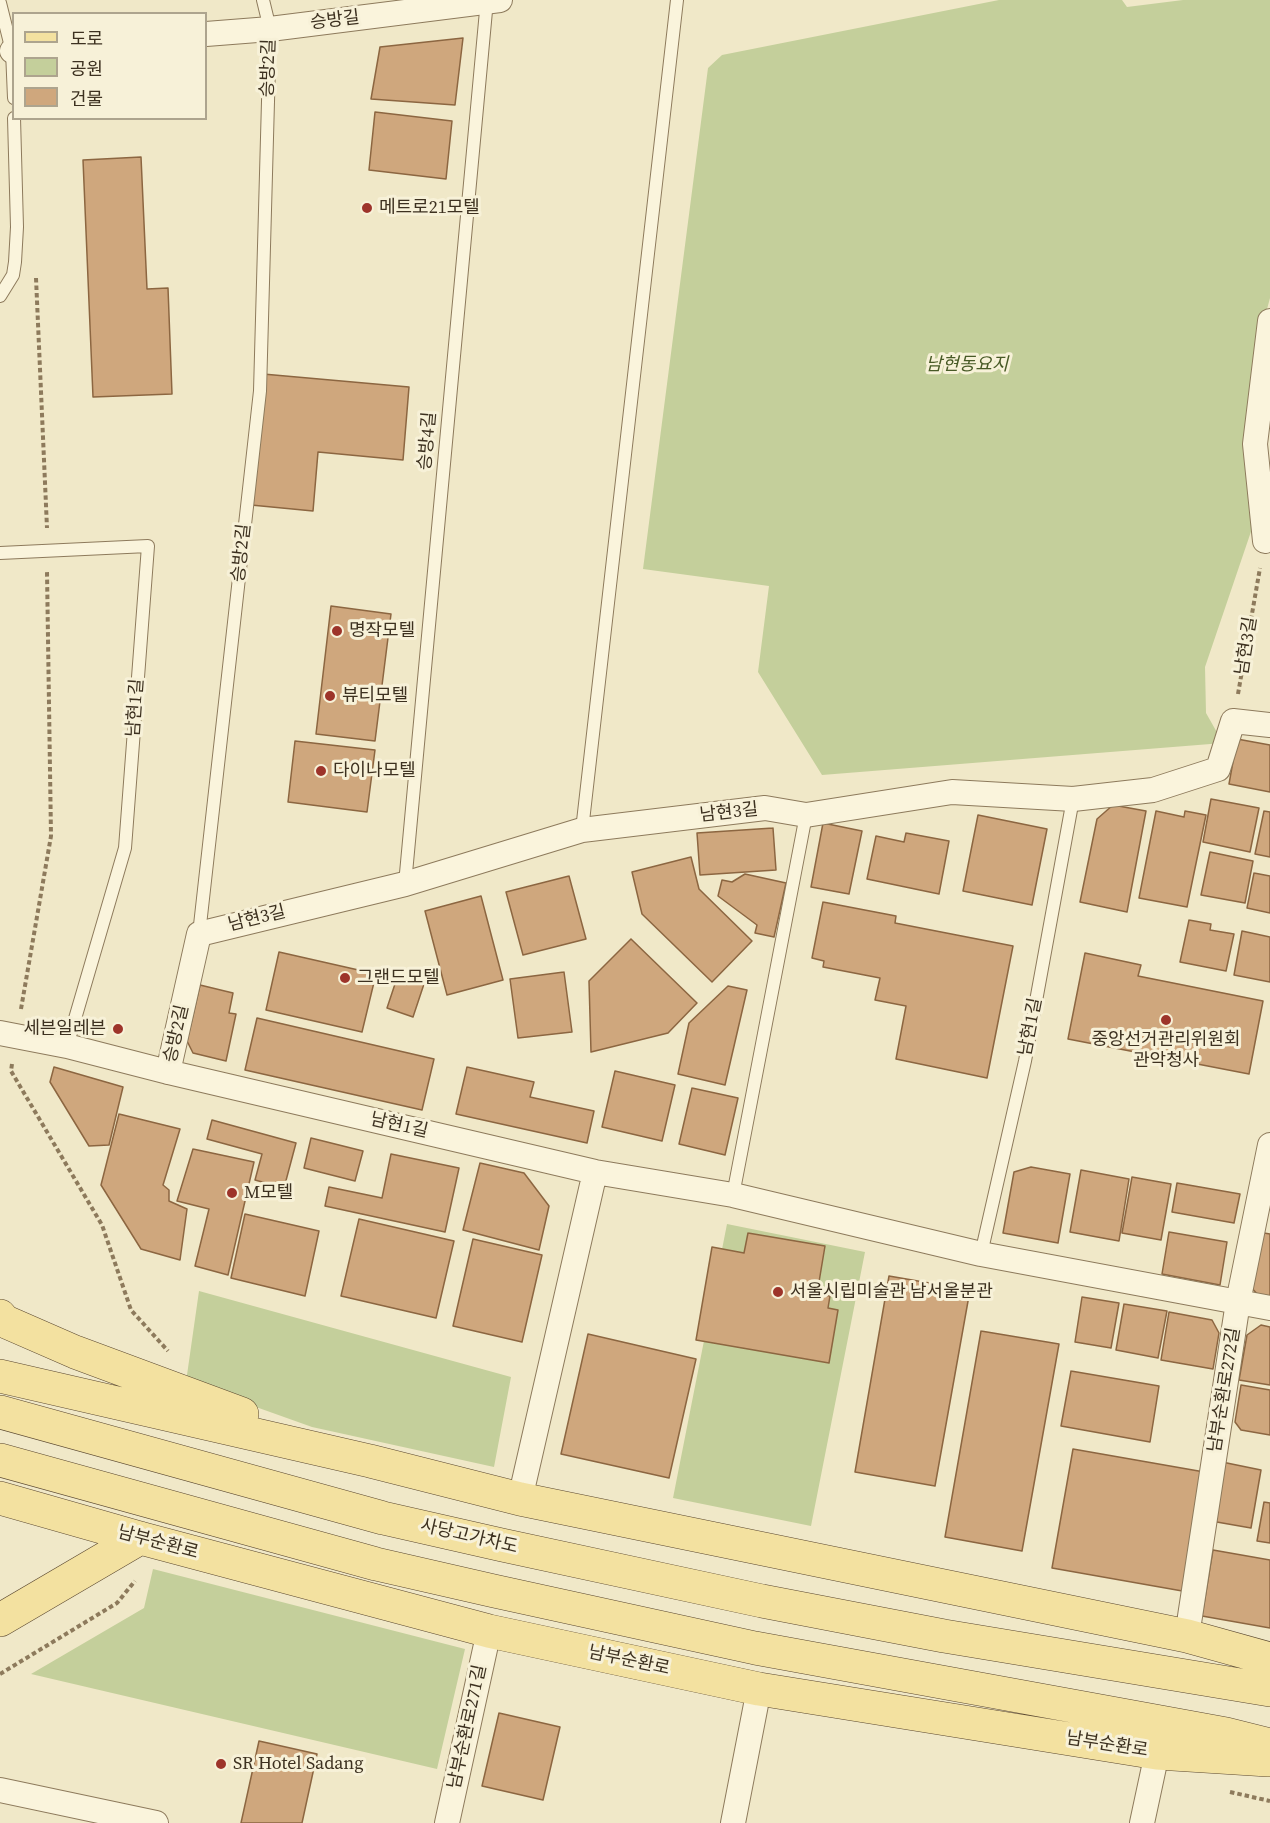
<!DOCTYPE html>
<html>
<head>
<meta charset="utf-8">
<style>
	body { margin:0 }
	#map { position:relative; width:1270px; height:1823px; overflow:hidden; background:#f0e8c8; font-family:"Source Serif 4","Noto Sans KR",serif }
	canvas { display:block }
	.legend { position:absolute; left:12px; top:12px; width:195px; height:108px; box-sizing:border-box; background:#f7f1d8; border:2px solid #ada48e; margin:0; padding:8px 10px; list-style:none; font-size:18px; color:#3d3120 }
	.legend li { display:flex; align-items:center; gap:12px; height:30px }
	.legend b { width:30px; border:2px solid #ada48e }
</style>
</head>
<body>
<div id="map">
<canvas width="1270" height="1823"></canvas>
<ul class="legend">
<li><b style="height:8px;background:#f3e1a0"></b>도로</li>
<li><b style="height:16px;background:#c4cf9b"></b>공원</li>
<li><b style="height:16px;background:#cfa77d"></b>건물</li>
</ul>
</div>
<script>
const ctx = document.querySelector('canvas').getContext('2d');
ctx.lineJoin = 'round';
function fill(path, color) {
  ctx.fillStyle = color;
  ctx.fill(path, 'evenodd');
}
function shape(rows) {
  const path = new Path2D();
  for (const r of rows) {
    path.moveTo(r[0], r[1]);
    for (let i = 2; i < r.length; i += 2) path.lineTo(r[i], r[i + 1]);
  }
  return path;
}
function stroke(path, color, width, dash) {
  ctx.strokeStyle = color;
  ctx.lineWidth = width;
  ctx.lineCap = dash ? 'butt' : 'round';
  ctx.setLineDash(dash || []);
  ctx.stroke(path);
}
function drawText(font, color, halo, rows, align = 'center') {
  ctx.font = font + ' "Source Serif 4","Noto Sans KR",serif';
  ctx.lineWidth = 6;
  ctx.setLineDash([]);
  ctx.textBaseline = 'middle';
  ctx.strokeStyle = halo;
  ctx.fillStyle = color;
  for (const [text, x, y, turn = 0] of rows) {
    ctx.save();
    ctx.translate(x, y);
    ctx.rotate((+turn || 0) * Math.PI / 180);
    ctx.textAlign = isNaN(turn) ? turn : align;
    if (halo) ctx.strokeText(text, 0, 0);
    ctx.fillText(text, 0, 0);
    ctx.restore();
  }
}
fill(shape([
	[999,0,1122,0,1127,7,1183,0,1270,0,1270,298,1263,324,1259,508,1205,667,1206,713,1223,743,822,775,758,672,769,586,643,569,708,68,722,55],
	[727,1224,865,1252,811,1526,673,1498],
	[199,1291,511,1377,494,1467,312,1427,186,1382],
	[153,1569,465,1649,437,1769,31,1674,144,1608]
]), '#c4cf9b');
const building = shape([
	[463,38,455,105,371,99,380,47,463,38],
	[375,112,452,121,446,179,369,170,375,112],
	[141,157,147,289,168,288,172,394,93,397,83,160,141,157],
	[263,374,409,387,403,460,318,452,313,511,251,505,263,374],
	[331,606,391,614,375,741,316,734,331,606],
	[1237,739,1270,745,1270,792,1229,784,1237,739],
	[295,741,375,750,367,812,288,802,295,741],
	[1211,799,1259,808,1250,852,1203,842,1211,799],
	[1113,805,1146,811,1127,912,1080,902,1097,819,1113,805],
	[1156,811,1184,817,1185,811,1206,815,1187,907,1139,898,1156,811],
	[1264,811,1270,812,1270,857,1255,854,1264,811],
	[978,815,1047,829,1032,905,963,891,978,815],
	[823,823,862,831,849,894,811,887,823,823],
	[773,828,776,870,700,875,697,833,773,828],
	[906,833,949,841,939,894,867,879,876,836,904,842,906,833],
	[1210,852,1253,861,1245,903,1201,895,1210,852],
	[691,857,699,889,752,941,712,982,642,914,632,872,691,857],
	[1254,873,1270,876,1270,913,1247,908,1254,873],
	[745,874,786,883,774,937,755,933,757,925,718,896,722,880,732,882,745,874],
	[569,876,586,939,523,955,506,892,569,876],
	[481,896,503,980,447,995,425,911,481,896],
	[823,902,896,916,895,923,1013,946,987,1078,896,1059,906,1006,875,1000,880,978,823,967,824,961,812,958,823,902],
	[1189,920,1211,924,1210,930,1234,934,1226,971,1180,962,1189,920],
	[1242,931,1270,937,1270,982,1234,975,1242,931],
	[631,939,697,1003,668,1033,591,1052,589,981,631,939],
	[279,952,376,974,362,1032,266,1010,279,952],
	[1085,953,1141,965,1138,976,1263,1001,1249,1074,1068,1039,1085,953],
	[564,972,572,1032,518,1038,510,979,564,972],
	[398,975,424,984,413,1017,387,1008,398,975],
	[200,985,233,993,229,1013,236,1014,226,1061,193,1053,187,1041,200,985],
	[728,986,747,990,725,1085,678,1074,689,1023,728,986],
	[257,1018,434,1059,422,1110,245,1070,257,1018],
	[54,1067,123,1087,109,1145,89,1146,50,1082,54,1067],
	[467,1067,534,1082,530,1097,594,1111,587,1143,456,1114,467,1067],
	[615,1071,675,1085,662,1141,602,1127,615,1071],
	[692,1088,738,1098,725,1155,679,1144,692,1088],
	[119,1114,180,1129,163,1185,169,1190,169,1201,187,1209,180,1260,141,1249,101,1185,119,1114],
	[212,1120,296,1143,284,1188,255,1180,262,1154,207,1139,212,1120],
	[311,1138,363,1151,355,1181,304,1168,311,1138],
	[193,1149,254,1162,228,1275,195,1266,209,1209,177,1201,193,1149],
	[391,1154,459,1168,445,1232,325,1206,329,1187,382,1198,391,1154],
	[480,1163,524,1173,549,1206,539,1250,463,1230,480,1163],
	[1031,1167,1070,1174,1058,1243,1003,1233,1014,1172,1031,1167],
	[1081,1170,1129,1179,1119,1241,1070,1232,1081,1170],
	[1132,1177,1171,1184,1161,1240,1122,1233,1132,1177],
	[1177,1183,1240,1194,1234,1223,1172,1212,1177,1183],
	[245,1214,319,1231,305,1296,231,1278,245,1214],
	[359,1219,454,1241,436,1318,341,1296,359,1219],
	[1169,1232,1227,1242,1220,1285,1162,1274,1169,1232],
	[1258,1232,1270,1234,1270,1298,1260,1297,1248,1284,1258,1232],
	[748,1233,825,1246,817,1294,830,1296,828,1308,838,1310,829,1363,696,1340,712,1247,744,1253,748,1233],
	[473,1239,542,1255,522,1342,453,1326,473,1239],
	[889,1276,970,1290,935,1486,855,1472,889,1276],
	[1082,1297,1119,1303,1111,1348,1075,1342,1082,1297],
	[1124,1304,1167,1311,1158,1358,1116,1350,1124,1304],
	[1169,1312,1212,1320,1219,1333,1213,1369,1161,1360,1169,1312],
	[1261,1325,1270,1327,1270,1385,1239,1380,1247,1335,1261,1325],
	[981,1331,1059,1344,1022,1551,945,1537,981,1331],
	[588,1334,696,1359,669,1478,561,1454,588,1334],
	[1071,1371,1159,1386,1150,1442,1061,1426,1071,1371],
	[1241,1385,1270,1390,1270,1435,1241,1430,1235,1422,1241,1385],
	[1073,1449,1210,1473,1188,1592,1052,1568,1073,1449],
	[1222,1462,1261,1470,1251,1528,1211,1521,1222,1462],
	[1264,1502,1270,1503,1270,1543,1257,1541,1264,1502],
	[1213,1550,1270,1560,1270,1628,1202,1616,1213,1550],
	[499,1713,560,1727,543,1800,482,1786,499,1713],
	[259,1741,317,1754,302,1823,241,1823,259,1741]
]);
fill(building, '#cfa77d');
stroke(building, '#8c6641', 1.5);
const service = shape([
	[0,3,12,51,14,98],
	[0,296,13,275,15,262,17,227,14,118],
	[0,553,148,546,125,848,67,1046],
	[582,830,677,0],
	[405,884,487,0],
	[199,934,260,391,270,29,263,0],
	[733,1195,806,815],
	[981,1254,1025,1061,1073,799]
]);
const minor = shape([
	[206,34,270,29,500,0],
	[12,51,14,50],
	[1270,321,1255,444,1265,541,1270,538],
	[0,1033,67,1046,168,1072,595,1172,733,1195,981,1254,1270,1308],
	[168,1072,199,934,405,884,582,830,765,808,806,815,952,792,1073,799,1153,790,1218,769,1233,721,1270,725],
	[520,1499,595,1172],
	[1187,1636,1238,1302,1270,1145],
	[0,1790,156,1823],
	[447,1823,489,1631],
	[733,1823,759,1689],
	[1142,1823,1157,1753]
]);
const primary = shape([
	[0,1316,4,1321,75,1352,242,1414],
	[0,1376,370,1461,520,1499,1187,1636,1270,1659],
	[0,1412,383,1518,502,1545,762,1601,944,1636,1270,1690],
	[0,1460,376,1564,494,1591,755,1648,1226,1734,1270,1745],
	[0,1498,140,1538,489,1631,759,1689,1157,1753,1268,1760],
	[0,1620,140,1538]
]);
stroke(service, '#8d7a5c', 14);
stroke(minor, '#8d7a5c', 26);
stroke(primary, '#5b4830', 34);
stroke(shape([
	[36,278,47,528],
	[1238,694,1260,568],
	[21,1009,51,836,47,572],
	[12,1064,11,1071,102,1225,131,1310,168,1351],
	[0,1674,117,1603,135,1581],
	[1230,1792,1270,1801]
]), '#8d7a5c', 4, [4.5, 3]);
stroke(service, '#faf4dc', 12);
stroke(minor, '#faf4dc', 24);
stroke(primary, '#f3e1a0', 33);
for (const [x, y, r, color] of [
	[367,208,6,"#9d342a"],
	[337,631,6,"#9d342a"],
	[330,696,6,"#9d342a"],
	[321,771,6,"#9d342a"],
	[345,978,6,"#9d342a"],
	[1166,1020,6,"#9d342a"],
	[118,1029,6,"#9d342a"],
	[232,1193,6,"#9d342a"],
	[778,1292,6,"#9d342a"],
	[221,1764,6,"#9d342a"]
]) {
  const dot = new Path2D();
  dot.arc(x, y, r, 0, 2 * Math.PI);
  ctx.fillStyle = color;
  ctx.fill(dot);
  stroke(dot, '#f7f1d8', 2);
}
drawText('18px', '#3d3120', '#f7f1d8', [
	["승방길",335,21,-7],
	["승방2길",269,68,-88],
	["승방4길",428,441,-85],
	["승방2길",242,553,-84],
	["남현3길",1247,646,-81],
	["남현1길",136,708,-86],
	["남현3길",729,813,-6],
	["남현3길",257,919,-14],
	["남현1길",1031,1027,-79],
	["승방2길",177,1034,-77],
	["남현1길",399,1126,13],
	["남부순환로272길",1225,1390,-81],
	["사당고가차도",469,1537,13],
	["남부순환로",158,1543,15],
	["남부순환로",629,1661,12],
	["남부순환로271길",468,1727,-78],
	["남부순환로",1107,1745,9]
]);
drawText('18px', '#3d3120', '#f7f1d8', [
	["메트로21모텔",379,208],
	["명작모텔",349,631],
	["뷰티모텔",342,696],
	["다이나모텔",333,771],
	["그랜드모텔",357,978],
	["세븐일레븐",106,1029,"right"],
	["중앙선거관리위원회",1166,1040,"center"],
	["관악청사",1166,1061,"center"],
	["M모텔",244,1193],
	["서울시립미술관 남서울분관",790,1292],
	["SR Hotel Sadang",233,1764]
], 'left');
drawText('italic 18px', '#485a26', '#f7f1d8', [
	["남현동요지",967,365]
]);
</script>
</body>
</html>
